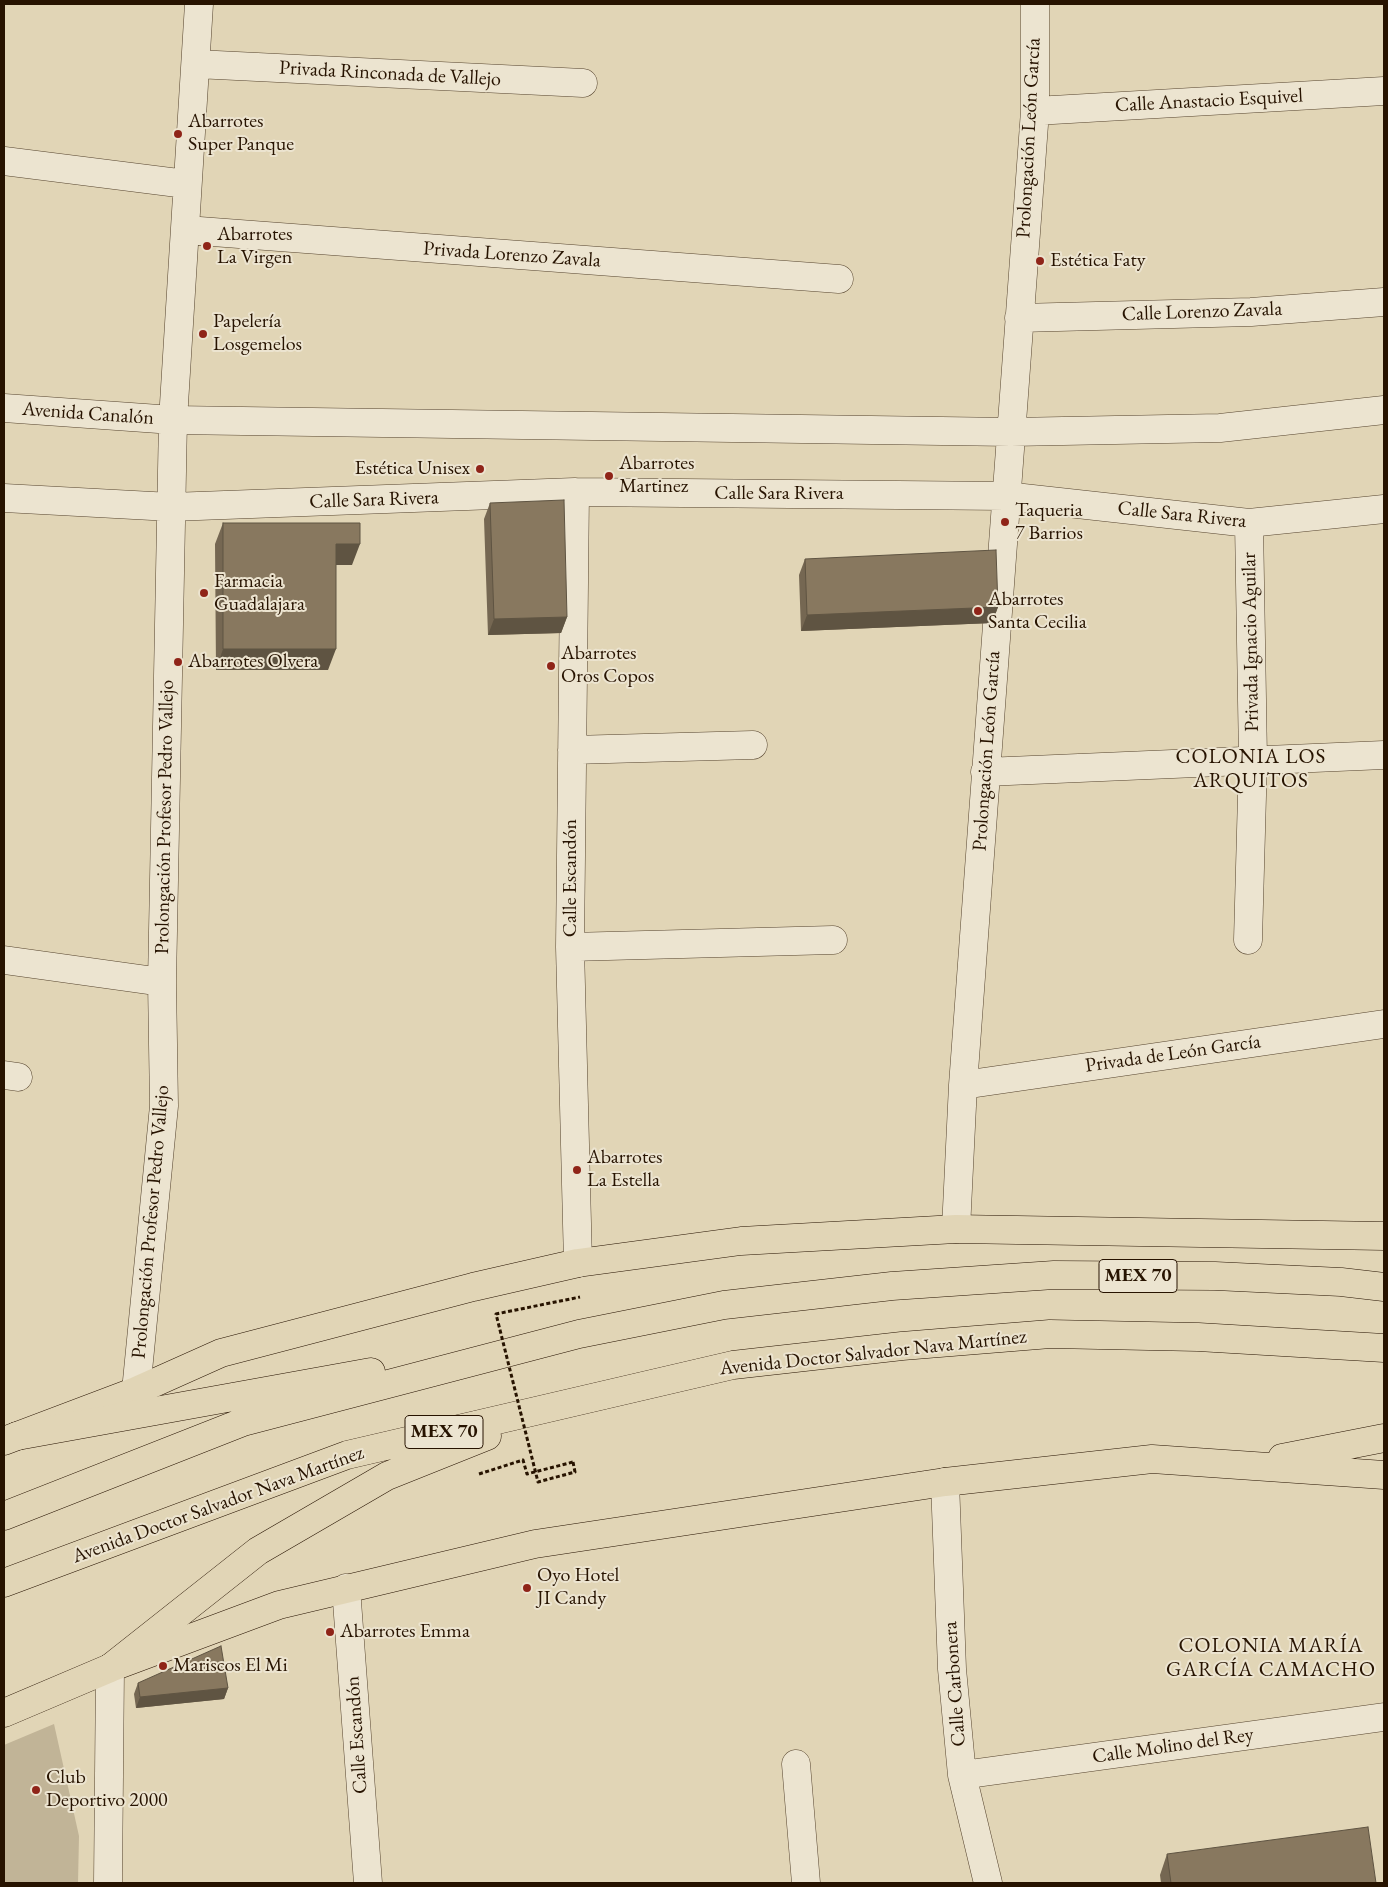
<!DOCTYPE html>
<html>
<head>
<meta charset="utf-8">
<style>
	body { margin:0 }
	#map { position:relative; width:1388px; height:1887px; overflow:hidden; background:#e1d5b6; font-family:"EB Garamond",serif }
	canvas { display:block }
	.frame { position:absolute; inset:0; border:5px solid #271300; pointer-events:none }
</style>
</head>
<body>
<div id="map">
<canvas width="1388" height="1887"></canvas>
<div class="frame"></div>
</div>
<script>
const ctx = document.querySelector('canvas').getContext('2d');
ctx.lineJoin = 'round';
function fill(path, color) {
  ctx.fillStyle = color;
  ctx.fill(path, 'evenodd');
}
function shape(rows) {
  const path = new Path2D();
  for (const r of rows) {
    path.moveTo(r[0], r[1]);
    for (let i = 2; i < r.length; i += 2) path.lineTo(r[i], r[i + 1]);
  }
  return path;
}
function stroke(path, color, width, dash) {
  ctx.strokeStyle = color;
  ctx.lineWidth = width;
  ctx.lineCap = dash ? 'butt' : 'round';
  ctx.setLineDash(dash || []);
  ctx.stroke(path);
}
function drawText(font, color, halo, rows, align = 'center') {
  ctx.font = font + ' "EB Garamond",serif';
  ctx.lineWidth = 4;
  ctx.setLineDash([]);
  ctx.textBaseline = 'middle';
  ctx.strokeStyle = halo;
  ctx.fillStyle = color;
  for (const [text, x, y, turn = 0] of rows) {
    ctx.save();
    ctx.translate(x, y);
    ctx.rotate((+turn || 0) * Math.PI / 180);
    ctx.textAlign = isNaN(turn) ? turn : align;
    if (halo) ctx.strokeText(text, 0, 0);
    ctx.fillText(text, 0, 0);
    ctx.restore();
  }
}
fill(shape([
	[54,1724,79,1836,78,1883,4,1883,4,1745]
]), '#c1b497');
const minor = shape([
	[196,64,583,83],
	[1035,111,1384,91],
	[4,161,186,184],
	[186,230,839,279],
	[1019,318,1251,312,1384,302],
	[4,408,173,420,1011,432,1220,428,1384,410],
	[575,492,570,947,578,1263],
	[4,498,171,507,575,492,1005,496,1249,523,1384,509],
	[572,750,753,745],
	[985,772,1384,755],
	[1248,940,1253,759,1249,523],
	[570,947,833,940],
	[4,960,162,982],
	[4,1075,18,1077],
	[963,1085,1384,1024],
	[956,1229,963,1085,1035,111,1035,4],
	[136,1391,164,1106,162,982,173,420,199,4],
	[945,1482,952,1669,962,1775,988,1883],
	[346,1588,368,1883],
	[796,1764,806,1883],
	[962,1775,1384,1717],
	[108,1883,110,1668]
]);
const major = shape([
	[4,1441,136,1391,221,1353,473,1287,578,1263,741,1241,956,1229,1384,1236],
	[1282,1458,1384,1438],
	[4,1713,110,1668,279,1605,535,1544,945,1482,1152,1459,1384,1475]
]);
const highway = shape([
	[17,1436,371,1372],
	[4,1516,243,1422,579,1334,724,1305,892,1286,1054,1275,1215,1276,1341,1282,1384,1287],
	[4,1583,347,1455,733,1365,902,1346,1050,1334,1198,1337,1384,1348],
	[110,1668,258,1551,387,1476,487,1436]
]);
stroke(minor, '#56442e', 29);
stroke(major, '#271300', 29);
stroke(highway, '#271300', 29);
stroke(shape([
	[479,1474,523,1460,527,1474,573,1462]
]), '#271300', 3, [4, 2.5]);
stroke(minor, '#ece4d0', 28);
stroke(major, '#e1d5b6', 28);
stroke(highway, '#e1d5b6', 28);
stroke(shape([
	[573,1462,575,1472,538,1482,496,1314,580,1297]
]), '#271300', 3, [4, 2.5]);
fill(shape([
	[490,503,567,617,561,633,488,635,484,519],
	[223,523,352,565,336,565,328,670,216,670,215,544],
	[805,559,998,607,992,623,801,631,799,575],
	[138,1683,228,1688,224,1699,136,1708,134,1694],
	[1167,1854,1376,1883,1161,1883,1160,1875]
]), '#756752');
fill(shape([
	[336,544,360,544,352,565,328,565],
	[998,607,992,623,801,631,807,615],
	[567,617,561,633,488,635,494,619],
	[223,649,336,649,328,670,216,670],
	[228,1688,224,1699,136,1708,140,1697]
]), '#5f5442');
const building = shape([
	[564,500,567,617,494,619,490,503,564,500],
	[223,523,360,523,360,544,336,544,336,649,223,649,223,523],
	[996,550,998,607,807,615,805,559,996,550],
	[221,1646,228,1688,140,1697,138,1683,221,1646],
	[1368,1827,1376,1883,1171,1883,1167,1854,1368,1827]
]);
fill(building, '#88785f');
stroke(building, '#5f5442', 1);
for (const [x, y, r, color] of [
	[178,134,5,"#8f2418"],
	[207,246,5,"#8f2418"],
	[1040,261,5,"#8f2418"],
	[203,334,5,"#8f2418"],
	[480,469,5,"#8f2418"],
	[609,476,5,"#8f2418"],
	[1005,522,5,"#8f2418"],
	[204,593,5,"#8f2418"],
	[978,611,5,"#8f2418"],
	[178,662,5,"#8f2418"],
	[551,666,5,"#8f2418"],
	[577,1170,5,"#8f2418"],
	[527,1588,5,"#8f2418"],
	[330,1632,5,"#8f2418"],
	[163,1666,5,"#8f2418"],
	[36,1790,5,"#8f2418"]
]) {
  const dot = new Path2D();
  dot.arc(x, y, r, 0, 2 * Math.PI);
  ctx.fillStyle = color;
  ctx.fill(dot);
  stroke(dot, '#ece4d0', 2);
}
for (const [x, y, w] of [
	[1138,1276,78],
	[444,1432,78]
]) {
  const box = new Path2D();
  box.roundRect(x - w / 2, y - 16.5, w, 33, 4);
  ctx.fillStyle = '#ece4d0';
  ctx.fill(box);
  stroke(box, '#271300', 1);
}
drawText('bold 19px', '#271300', null, [
	["MEX 70",1138,1276],
	["MEX 70",444,1432]
]);
drawText('20px', '#271300', '#ece4d0', [
	["Privada Rinconada de Vallejo",390,74,3],
	["Calle Anastacio Esquivel",1209,101,-3],
	["Prolongación León García",1029,138,-87],
	["Privada Lorenzo Zavala",512,255,4],
	["Calle Lorenzo Zavala",1202,312,-2],
	["Avenida Canalón",88,414,4],
	["Calle Sara Rivera",779,494],
	["Calle Sara Rivera",374,500,-2],
	["Calle Sara Rivera",1182,515,6],
	["Privada Ignacio Aguilar",1251,642,-91],
	["Prolongación León García",987,751,-86],
	["Prolongación Profesor Pedro Vallejo",165,817,-89],
	["Calle Escandón",571,878,-90],
	["Privada de León García",1173,1054,-8],
	["Prolongación Profesor Pedro Vallejo",151,1222,-85],
	["Avenida Doctor Salvador Nava Martínez",873,1353,-6],
	["Avenida Doctor Salvador Nava Martínez",218,1505,-20],
	["Calle Carbonera",955,1684,-94],
	["Calle Escandón",357,1735,-94],
	["Calle Molino del Rey",1173,1746,-8]
]);
drawText('20px', '#271300', '#ece4d0', [
	["Abarrotes",188,122],
	["Super Panque",188,145],
	["Abarrotes",217,235],
	["La Virgen",217,258],
	["Estética Faty",1050,261],
	["Papelería",213,322],
	["Losgemelos",213,345],
	["Abarrotes",619,464],
	["Martinez",619,487],
	["Estética Unisex",470,469,"right"],
	["Taqueria",1015,511],
	["7 Barrios",1015,534],
	["Farmacia",214,582],
	["Guadalajara",214,605],
	["Abarrotes",988,600],
	["Santa Cecilia",988,623],
	["Abarrotes",561,654],
	["Oros Copos",561,677],
	["Abarrotes Olvera",188,662],
	["Abarrotes",587,1158],
	["La Estella",587,1181],
	["Oyo Hotel",537,1576],
	["JI Candy",537,1599],
	["Abarrotes Emma",340,1632],
	["Mariscos El Mi",173,1666],
	["Club",46,1778],
	["Deportivo 2000",46,1801]
], 'left');
ctx.letterSpacing = '1px';
drawText('21px', '#271300', '#ece4d0', [
	["COLONIA LOS",1251,757],
	["ARQUITOS",1251,781],
	["COLONIA MARÍA",1271,1646],
	["GARCÍA CAMACHO",1271,1670]
]);
ctx.letterSpacing = '0px';
</script>
</body>
</html>
